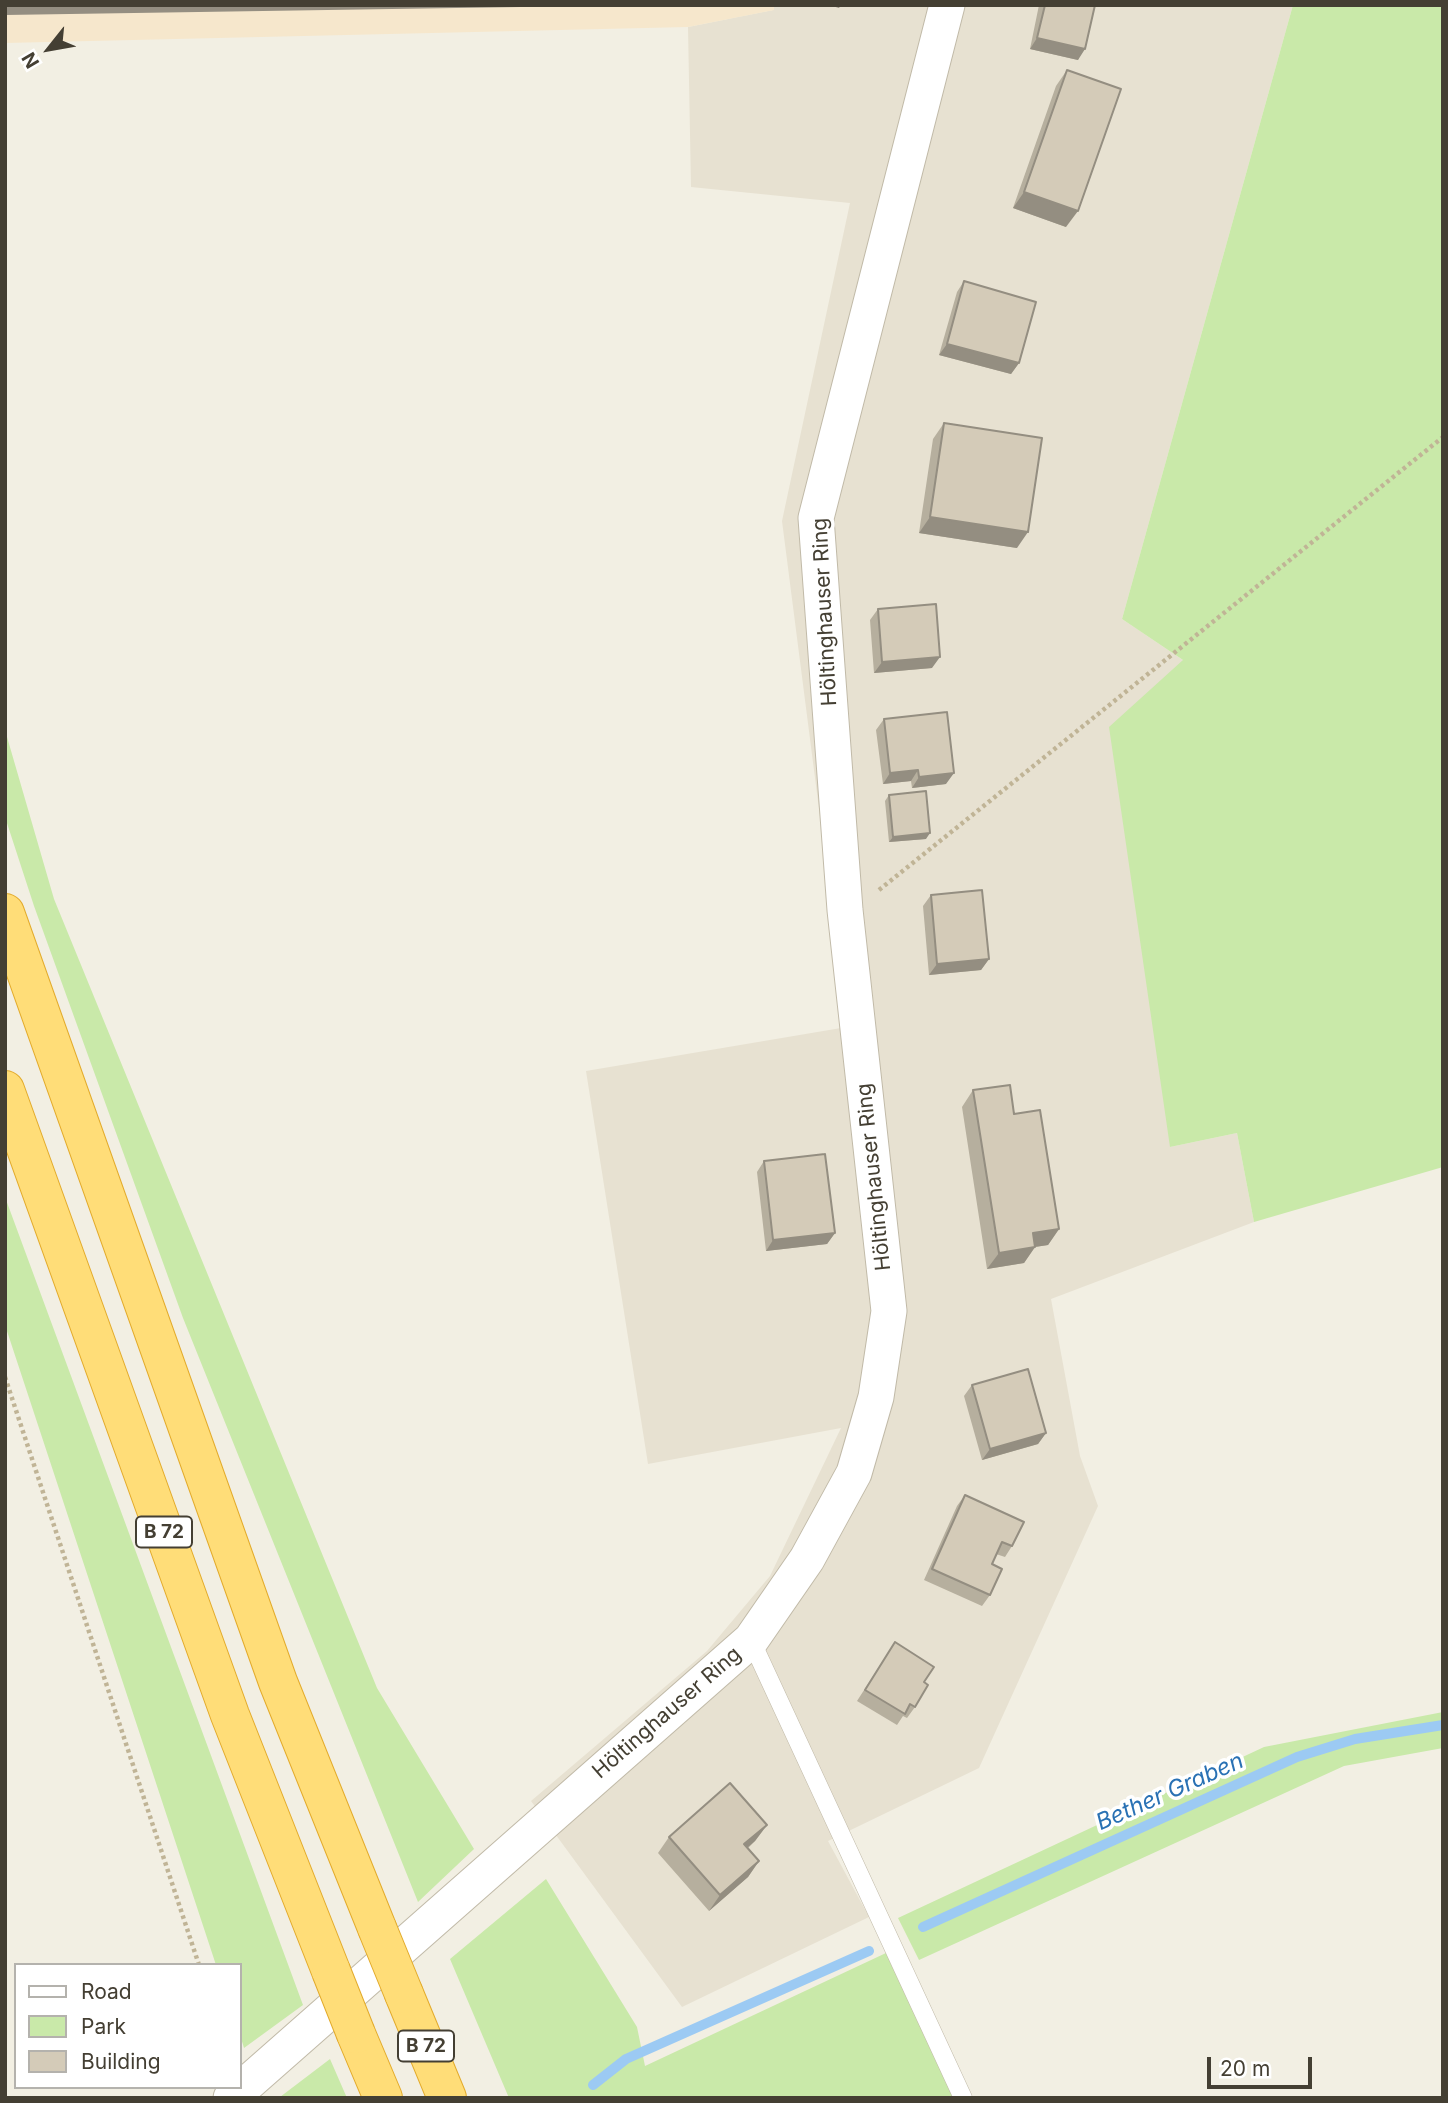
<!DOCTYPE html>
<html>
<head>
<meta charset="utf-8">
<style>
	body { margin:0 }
	#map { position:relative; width:1448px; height:2103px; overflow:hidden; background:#f2efe3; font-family:Inter,sans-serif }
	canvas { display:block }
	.frame { position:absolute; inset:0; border:7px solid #443f33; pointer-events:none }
	.legend { position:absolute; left:14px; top:1963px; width:228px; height:126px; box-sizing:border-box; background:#fff; border:2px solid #b4b2ad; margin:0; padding:9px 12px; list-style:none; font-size:21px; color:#443f33 }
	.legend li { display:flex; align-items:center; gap:14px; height:35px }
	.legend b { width:35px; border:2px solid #b4b2ad }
	.north { position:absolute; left:14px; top:14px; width:70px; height:70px; -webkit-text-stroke:5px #fff; paint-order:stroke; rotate:239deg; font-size:19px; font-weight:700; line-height:28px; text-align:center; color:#443f33 }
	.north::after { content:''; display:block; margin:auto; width:24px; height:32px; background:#443f33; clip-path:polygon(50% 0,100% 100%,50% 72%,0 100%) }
	.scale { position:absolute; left:1207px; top:2057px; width:105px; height:32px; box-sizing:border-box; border:4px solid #443f33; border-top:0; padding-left:9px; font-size:21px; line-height:24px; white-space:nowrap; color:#443f33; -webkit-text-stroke:5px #fff; paint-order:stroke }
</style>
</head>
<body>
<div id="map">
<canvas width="1448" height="2103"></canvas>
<div class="frame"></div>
<ul class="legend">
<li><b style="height:9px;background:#fff"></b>Road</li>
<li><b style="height:19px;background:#c9e9a9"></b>Park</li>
<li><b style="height:19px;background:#d4cbb8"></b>Building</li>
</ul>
<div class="north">N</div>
<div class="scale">20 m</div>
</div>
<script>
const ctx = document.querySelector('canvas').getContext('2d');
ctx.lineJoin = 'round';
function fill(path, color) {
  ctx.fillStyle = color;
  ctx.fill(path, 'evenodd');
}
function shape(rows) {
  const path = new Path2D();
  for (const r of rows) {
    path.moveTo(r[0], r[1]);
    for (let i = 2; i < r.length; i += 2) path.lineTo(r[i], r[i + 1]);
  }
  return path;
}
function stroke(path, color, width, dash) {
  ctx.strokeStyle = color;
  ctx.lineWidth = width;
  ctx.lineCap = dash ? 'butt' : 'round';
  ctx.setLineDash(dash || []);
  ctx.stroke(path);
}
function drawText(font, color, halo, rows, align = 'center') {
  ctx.font = font + ' Inter,sans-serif';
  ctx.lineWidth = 7;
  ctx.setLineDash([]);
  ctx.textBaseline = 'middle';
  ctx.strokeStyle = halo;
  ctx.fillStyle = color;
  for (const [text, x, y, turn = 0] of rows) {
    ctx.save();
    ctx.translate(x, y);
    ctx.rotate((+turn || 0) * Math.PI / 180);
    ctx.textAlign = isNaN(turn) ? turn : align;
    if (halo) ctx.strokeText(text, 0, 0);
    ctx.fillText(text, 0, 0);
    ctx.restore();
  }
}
fill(shape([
	[774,5,1293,5,1122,619,1183,660,1170,1147,1237,1133,1254,1222,1051,1299,1080,1456,1098,1506,979,1768,828,1841,869,1917,682,2007,531,1801,707,1651,770,1576,841,1428,648,1464,586,1071,847,1027,782,521,850,203,691,187,688,27,773,10]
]), '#e7e1d1');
fill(shape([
	[5,5,774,5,774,10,688,27,5,43]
]), '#f6e7cc');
fill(shape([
	[1293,5,1443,5,1443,1167,1254,1222,1237,1133,1170,1147,1109,727,1183,660,1122,619],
	[5,730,54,899,377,1688,474,1849,418,1902,183,1318,34,906,5,817],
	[5,1197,303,2005,244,2048,240,2035,240,1965,216,1965,5,1325],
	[1443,1712,1443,1748,1344,1766,919,1960,898,1918,1264,1747],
	[546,1879,637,2027,645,2066,886,1953,954,2098,509,2098,450,1959],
	[330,2059,347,2098,278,2098,280,2097]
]), '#c9e9a9');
stroke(shape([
	[923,1927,1297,1757,1355,1739,1443,1725],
	[593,2085,626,2059,869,1951]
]), '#9ccaf3', 10);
const service = shape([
	[751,1640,963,2098]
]);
const minor = shape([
	[231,2098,751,1640,807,1559,854,1473,876,1397,889,1311,845,910,816,518,947,5]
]);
const trunk = shape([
	[5,913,278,1682,377,1928],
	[5,1090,230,1715,331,1971],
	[404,1994,447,2098],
	[356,2034,383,2098]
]);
stroke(service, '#c1baa8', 19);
stroke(minor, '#c1baa8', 37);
stroke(trunk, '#e3ab2c', 40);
stroke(shape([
	[879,890,1443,437],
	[5,1377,199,1965]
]), '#c0b496', 4.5, [3.5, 3.5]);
stroke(service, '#fff', 18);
stroke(minor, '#fff', 35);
stroke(trunk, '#ffdd78', 38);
const trunkBridge = shape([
	[377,1928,404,1994],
	[331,1971,356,2034]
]);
stroke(trunkBridge, '#e3ab2c', 40, []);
stroke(trunkBridge, '#ffdd78', 38);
fill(shape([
	[1039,5,1095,5,1078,60,1030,49],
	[1067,70,1066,227,1013,208,1056,86],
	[964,281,1019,363,1011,374,939,355,957,292],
	[944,423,1017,548,919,533,933,439],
	[878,609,932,668,874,673,870,620],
	[884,719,946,784,912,788,911,781,883,784,876,730],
	[889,795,926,839,889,842,885,801],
	[931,895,989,959,981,970,929,975,923,906],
	[973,1090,1014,1114,1059,1229,1048,1245,1035,1247,1024,1263,987,1269,962,1107],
	[764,1161,835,1233,827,1244,766,1251,757,1172],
	[972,1385,1046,1433,1038,1444,982,1460,964,1396],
	[965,1495,1012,1546,1005,1557,996,1554,992,1564,990,1595,982,1606,924,1580,957,1506],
	[895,1642,924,1682,915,1707,907,1718,903,1716,897,1725,857,1701],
	[767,1825,755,1841,748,1848,759,1861,748,1877,709,1911,658,1853,669,1837]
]), '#b6af9e');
fill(shape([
	[5,5,650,5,5,15],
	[829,5,841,5,839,8],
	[1037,38,1085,49,1078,60,1030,49],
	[1024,192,1078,211,1066,227,1013,208],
	[947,344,1019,363,1011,374,939,355],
	[930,517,1028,532,1017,548,919,533],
	[940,657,932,668,874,673,882,662],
	[918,770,911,781,883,784,890,773],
	[954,773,946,784,912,788,919,777],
	[930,833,926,839,889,842,893,837],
	[989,959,981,970,929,975,937,964],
	[1059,1229,1048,1245,1021,1249,1033,1233],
	[835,1233,827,1244,766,1251,773,1240],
	[1035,1247,1024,1263,987,1269,999,1253],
	[1046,1433,1038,1444,982,1460,990,1449],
	[767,1825,755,1841,733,1860,744,1844],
	[759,1861,748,1877,709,1911,720,1895]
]), '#948e81');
const building = shape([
	[1045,5,1095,5,1085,49,1037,38,1045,5],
	[1067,70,1121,89,1078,211,1024,192,1067,70],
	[964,281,1036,302,1019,363,947,344,964,281],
	[944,423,1042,438,1028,532,930,517,944,423],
	[936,604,940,657,882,662,878,609,936,604],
	[947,712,954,773,919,777,918,770,890,773,884,719,947,712],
	[926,791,930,833,893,837,889,795,926,791],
	[982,890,989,959,937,964,931,895,982,890],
	[1010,1085,1014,1114,1040,1110,1059,1229,1033,1233,1035,1247,999,1253,973,1090,1010,1085],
	[825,1154,835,1233,773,1240,764,1161,825,1154],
	[1028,1369,1046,1433,990,1449,972,1385,1028,1369],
	[965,1495,1024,1522,1012,1546,1002,1542,992,1564,1002,1569,990,1595,932,1569,965,1495],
	[895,1642,934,1667,924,1682,928,1685,915,1707,910,1704,905,1714,865,1690,895,1642],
	[730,1783,767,1825,744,1844,759,1861,720,1895,669,1837,730,1783]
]);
fill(building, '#d4cbb8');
stroke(building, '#948e81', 2);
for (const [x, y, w] of [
	[164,1532,56],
	[426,2046,56]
]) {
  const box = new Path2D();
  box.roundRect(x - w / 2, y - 15.5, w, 31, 5);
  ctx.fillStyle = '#fff';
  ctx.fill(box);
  stroke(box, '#443f33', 2);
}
drawText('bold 19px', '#443f33', null, [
	["B 72",164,1532],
	["B 72",426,2046]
]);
drawText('21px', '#443f33', '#fff', [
	["Höltinghauser Ring",825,612,-93],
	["Höltinghauser Ring",874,1177,-96],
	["Höltinghauser Ring",667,1713,-41]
]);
drawText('italic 23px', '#2971b4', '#fff', [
	["Bether Graben",1170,1792,-24]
]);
</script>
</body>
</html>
